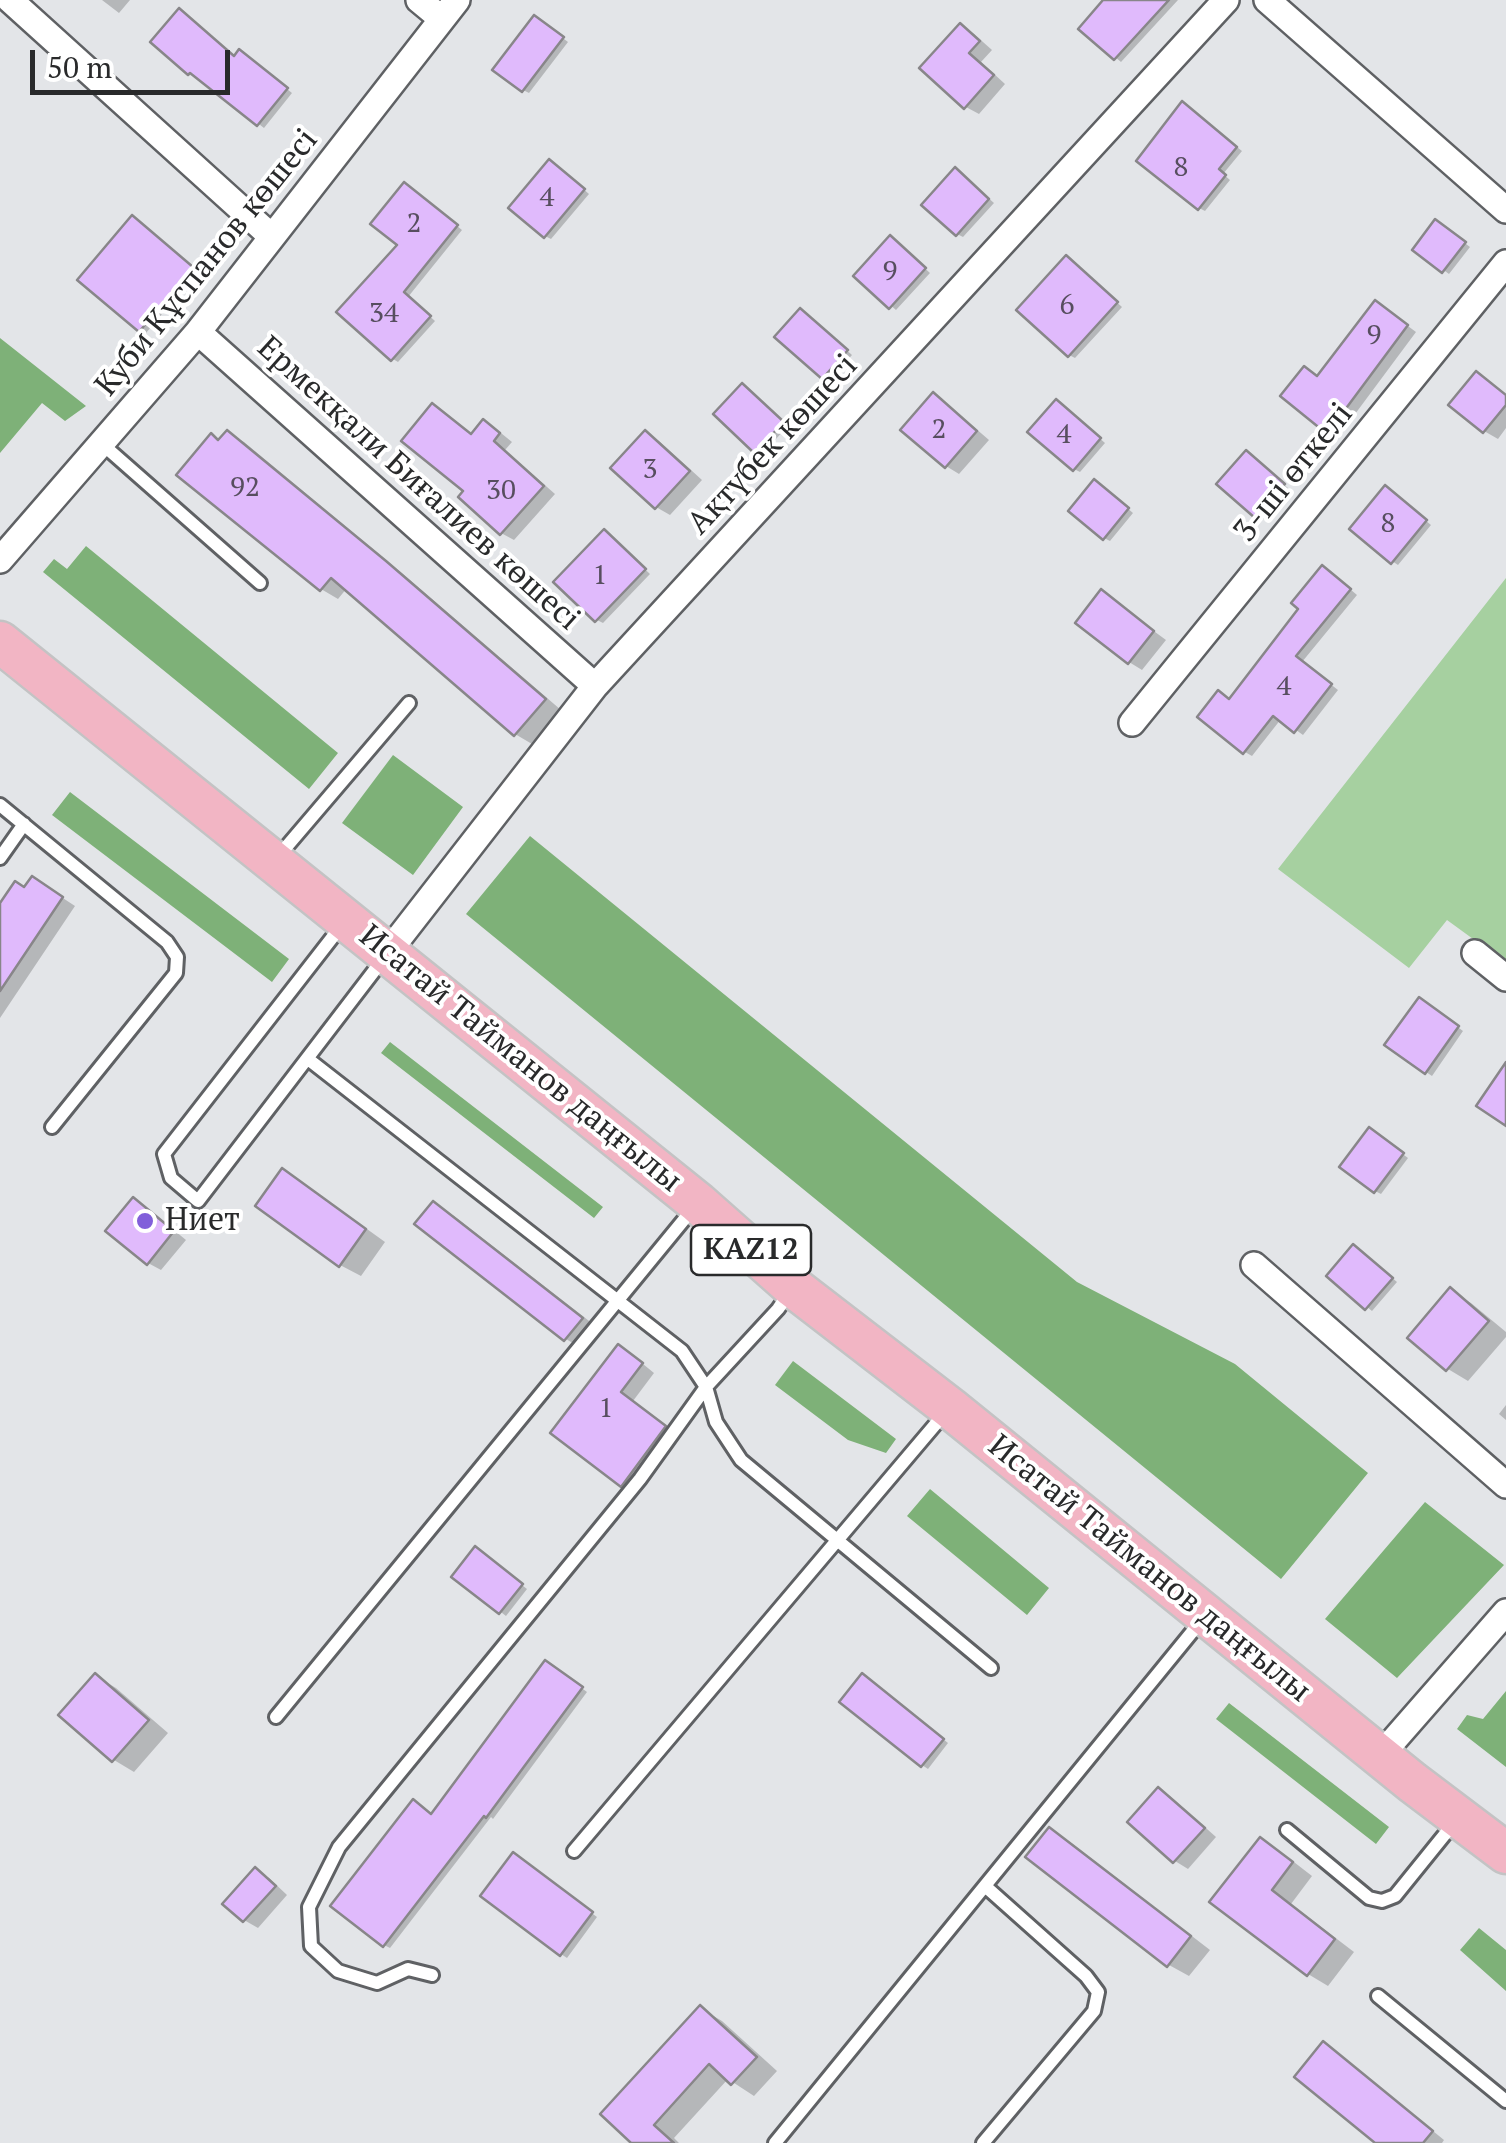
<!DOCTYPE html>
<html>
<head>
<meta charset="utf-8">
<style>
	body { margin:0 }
	#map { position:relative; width:1506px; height:2143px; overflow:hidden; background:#e3e5e8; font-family:"PT Serif",serif }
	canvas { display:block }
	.scale { position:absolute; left:30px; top:50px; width:200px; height:45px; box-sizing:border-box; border:5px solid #292a2b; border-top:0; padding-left:12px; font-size:30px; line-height:35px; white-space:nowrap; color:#292a2b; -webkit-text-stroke:8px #fff; paint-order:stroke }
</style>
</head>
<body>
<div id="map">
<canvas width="1506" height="2143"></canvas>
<div class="scale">50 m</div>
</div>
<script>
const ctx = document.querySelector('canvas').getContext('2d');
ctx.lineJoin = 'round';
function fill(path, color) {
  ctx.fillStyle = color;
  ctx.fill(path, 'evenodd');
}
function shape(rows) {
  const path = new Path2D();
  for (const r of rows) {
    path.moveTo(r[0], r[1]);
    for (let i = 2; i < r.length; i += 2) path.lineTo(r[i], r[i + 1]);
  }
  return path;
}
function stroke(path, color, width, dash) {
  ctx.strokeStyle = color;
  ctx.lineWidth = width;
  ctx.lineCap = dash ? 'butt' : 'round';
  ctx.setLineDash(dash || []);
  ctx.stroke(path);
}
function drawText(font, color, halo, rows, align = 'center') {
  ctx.font = font + ' "PT Serif",serif';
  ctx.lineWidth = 8;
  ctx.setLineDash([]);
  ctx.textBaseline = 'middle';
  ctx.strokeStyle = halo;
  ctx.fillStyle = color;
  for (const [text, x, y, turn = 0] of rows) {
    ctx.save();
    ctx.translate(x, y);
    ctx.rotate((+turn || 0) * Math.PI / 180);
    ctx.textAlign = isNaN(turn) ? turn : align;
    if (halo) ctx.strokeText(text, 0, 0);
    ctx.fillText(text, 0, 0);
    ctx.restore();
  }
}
fill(shape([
	[1506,578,1506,963,1447,920,1409,968,1278,869]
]), '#a6d0a0');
fill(shape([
	[0,338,86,406,65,421,42,403,0,453],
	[86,546,338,753,309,789,43,572,54,559,67,569],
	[393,755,463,807,413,875,342,823],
	[70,792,289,959,272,982,52,815],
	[530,836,1077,1282,1235,1364,1368,1473,1281,1579,466,914],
	[390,1042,603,1207,594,1218,381,1053],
	[793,1361,896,1439,886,1453,848,1440,775,1385],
	[930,1489,1049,1588,1027,1615,907,1516],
	[1425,1502,1504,1565,1397,1678,1325,1619],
	[1506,1691,1506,1767,1457,1729,1467,1715,1483,1719],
	[1229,1703,1389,1827,1376,1844,1216,1719],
	[1479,1928,1506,1950,1506,1991,1460,1950]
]), '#7eb178');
fill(shape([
	[102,0,130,0,119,13],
	[1108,0,1178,0,1121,62,1082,29],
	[540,21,568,42,529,93,523,90],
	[961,26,974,34,992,50,981,62,1005,84,979,114,966,107],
	[246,56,292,93,264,128,196,75,190,73],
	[1188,108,1242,151,1223,174,1230,180,1205,211,1199,208],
	[556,165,589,194,551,239,545,236],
	[961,174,994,203,963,237,957,234],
	[410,188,462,230,408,297,435,321,398,362,393,359,400,245],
	[138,222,198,271,146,333,140,330],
	[1441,225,1470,247,1449,274,1415,249],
	[896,242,930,273,896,310,857,276],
	[1072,262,1122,307,1075,358,1069,355],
	[1385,309,1416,332,1338,437,1284,396,1318,378],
	[806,314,852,355,829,381,777,337],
	[1476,374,1506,395,1506,428,1498,439,1484,431],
	[749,389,788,426,761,455,755,451],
	[933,395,946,403,989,440,959,474,946,466],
	[1062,405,1105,443,1080,472,1074,469],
	[432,406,473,435,483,422,496,429,512,442,505,450,555,494,514,540,501,533,467,491],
	[227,433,244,442,403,574,561,710,532,744,515,734,347,588,338,599,321,589,220,441],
	[646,433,659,441,702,480,670,515,656,507],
	[1252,456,1289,489,1263,519,1220,484],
	[1100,485,1133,513,1110,541,1104,538],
	[1391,492,1431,525,1398,565,1392,561],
	[610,536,650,574,603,623,597,620],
	[1330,572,1357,595,1302,662,1338,690,1303,735,1281,719,1252,756,1245,752,1230,701],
	[1102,593,1166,640,1142,670,1129,662],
	[46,887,75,906,0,1018,0,908,25,890],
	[1425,1003,1463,1031,1432,1076,1426,1072],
	[1376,1134,1408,1158,1381,1194,1375,1191],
	[283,1171,303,1183,385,1242,361,1276,340,1265],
	[134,1200,147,1208,186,1240,161,1270,148,1263],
	[434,1204,454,1216,602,1331,586,1351,566,1339,418,1224],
	[1359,1250,1397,1282,1372,1311,1329,1276],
	[1451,1291,1471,1303,1506,1332,1506,1337,1468,1381,1448,1369,1411,1337],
	[632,1355,654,1373,633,1401,678,1435,635,1492,554,1433],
	[1506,1405,1506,1420,1499,1414],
	[481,1553,527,1589,506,1616,454,1576],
	[552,1666,587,1692,493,1819,491,1817,390,1948,384,1945,432,1816],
	[96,1676,116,1688,168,1733,134,1772,114,1760,62,1715],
	[868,1679,948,1743,928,1769,922,1765],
	[1158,1790,1171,1797,1216,1837,1188,1869,1175,1861,1130,1821],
	[1049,1830,1070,1842,1210,1950,1189,1976,1169,1965],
	[1260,1840,1281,1852,1312,1876,1291,1904,1354,1952,1328,1986,1308,1974,1213,1902],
	[519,1859,597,1917,567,1958,561,1954],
	[256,1870,269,1878,287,1895,258,1928,244,1920],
	[700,2008,722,2021,777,2071,754,2096,728,2079,674,2138,679,2143,635,2143],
	[1336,2052,1444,2140,1442,2143,1379,2143]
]), '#0003');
const building = shape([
	[1103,0,1169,0,1114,60,1078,29,1103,0],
	[179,8,234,56,239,49,288,88,257,126,190,73,188,75,150,42,179,8],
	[534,15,564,37,522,92,492,70,534,15],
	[960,23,980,41,969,53,994,75,964,109,919,68,960,23],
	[1182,101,1237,147,1219,169,1226,175,1198,210,1136,161,1182,101],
	[549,159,585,189,544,238,508,208,549,159],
	[955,167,989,199,956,236,921,205,955,167],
	[404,182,458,225,404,292,431,316,391,361,336,312,397,245,370,224,404,182],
	[132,215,193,267,139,332,77,280,132,215],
	[1435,219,1466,242,1442,273,1412,250,1435,219],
	[890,235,926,268,889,309,853,276,890,235],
	[1066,255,1118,302,1068,357,1016,310,1066,255],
	[1375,300,1408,325,1327,434,1280,396,1304,366,1317,376,1375,300],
	[800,308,848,350,822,379,774,337,800,308],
	[1476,371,1506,395,1506,405,1483,433,1448,405,1476,371],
	[742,383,784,422,754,453,713,414,742,383],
	[933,392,977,431,945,468,900,430,933,392],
	[1056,399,1101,438,1073,471,1027,432,1056,399],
	[432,403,471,434,483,419,500,433,494,441,544,486,500,535,458,497,463,491,401,441,432,403],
	[227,430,386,561,546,699,514,736,331,578,320,591,176,475,211,433,218,440,227,430],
	[645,430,690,471,655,509,610,468,645,430],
	[1246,450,1285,484,1255,518,1216,484,1246,450],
	[1094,479,1129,508,1103,540,1068,511,1094,479],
	[1385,485,1427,520,1391,564,1349,529,1385,485],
	[604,529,646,569,595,622,553,582,604,529],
	[1322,565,1351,589,1296,656,1332,684,1294,733,1273,716,1243,754,1197,717,1218,690,1229,699,1298,609,1291,603,1322,565],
	[1101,589,1154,631,1128,664,1075,623,1101,589],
	[32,876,63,897,0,991,0,903,15,881,24,887,32,876],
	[1419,997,1459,1026,1425,1074,1384,1045,1419,997],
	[1506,1062,1506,1126,1476,1106,1506,1062],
	[1369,1127,1404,1153,1374,1193,1339,1167,1369,1127],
	[282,1168,366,1229,339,1267,255,1206,282,1168],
	[133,1197,174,1231,147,1265,105,1231,133,1197],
	[433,1201,583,1318,564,1341,414,1224,433,1201],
	[1353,1244,1393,1278,1365,1310,1326,1276,1353,1244],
	[1450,1287,1489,1321,1446,1371,1407,1338,1450,1287],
	[618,1344,643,1363,621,1392,666,1426,621,1487,550,1433,618,1344],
	[475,1546,523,1584,499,1614,451,1577,475,1546],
	[545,1660,583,1687,486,1818,484,1816,383,1947,330,1906,413,1799,431,1814,545,1660],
	[95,1673,149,1720,112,1762,58,1715,95,1673],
	[862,1673,944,1739,921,1767,839,1702,862,1673],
	[1158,1787,1205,1828,1173,1863,1127,1822,1158,1787],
	[1049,1827,1191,1936,1167,1967,1025,1857,1049,1827],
	[1260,1837,1293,1862,1272,1890,1335,1939,1307,1976,1209,1902,1260,1837],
	[513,1852,593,1912,560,1956,480,1896,513,1852],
	[255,1867,276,1886,243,1922,222,1904,255,1867],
	[700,2005,757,2057,731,2085,709,2064,654,2125,674,2143,631,2143,600,2114,700,2005],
	[1323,2041,1433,2131,1423,2143,1375,2143,1294,2077,1323,2041]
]);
fill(building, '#e0bafc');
stroke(building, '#888689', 2.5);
const service = shape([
	[101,443,260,583],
	[0,805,167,942,177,957,176,973,52,1127],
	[0,858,24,824],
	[276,859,409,703],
	[342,925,164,1154,171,1178,198,1201,384,958],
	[308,1059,682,1351,706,1387,716,1422,741,1460,991,1668],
	[276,1717,696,1205],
	[1287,1830,1369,1898,1382,1901,1395,1896,1454,1823],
	[574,1851,945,1413],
	[432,1975,408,1969,377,1983,338,1971,311,1946,309,1907,339,1847,640,1479,706,1387,778,1309,789,1293],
	[1378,1996,1506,2101],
	[775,2143,1201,1621],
	[983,2143,1094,2011,1098,1992,1086,1976,985,1886]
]);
const minor = shape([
	[10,0,272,237],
	[419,0,442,19],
	[1267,0,1506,210],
	[198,332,595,686],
	[0,560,198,332,457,0],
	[1132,723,1506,263],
	[388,952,595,686,1226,0],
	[1475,953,1506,978],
	[1254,1265,1506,1485],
	[1380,1756,1506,1612]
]);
const primary = shape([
	[0,642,698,1203,793,1287,950,1408,1412,1782,1506,1853]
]);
stroke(service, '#5f6164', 18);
stroke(minor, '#5f6164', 30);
stroke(primary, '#c3c3c4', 45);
stroke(service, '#fff', 12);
stroke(minor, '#fff', 25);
stroke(primary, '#f2b5c4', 40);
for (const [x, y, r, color] of [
	[145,1221,10,"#815fda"]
]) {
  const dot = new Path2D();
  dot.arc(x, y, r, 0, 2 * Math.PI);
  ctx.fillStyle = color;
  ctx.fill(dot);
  stroke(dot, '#fff', 4);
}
drawText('28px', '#574e5f', null, [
	["8",1181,168],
	["4",547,198],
	["2",414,224],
	["9",890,272],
	["6",1067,306],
	["34",384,314],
	["9",1374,336],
	["2",939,430],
	["4",1064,435],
	["3",650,470],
	["92",245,488],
	["30",501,491],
	["8",1388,524],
	["1",600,576],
	["4",1284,687],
	["1",606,1409]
]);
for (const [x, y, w] of [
	[751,1250,120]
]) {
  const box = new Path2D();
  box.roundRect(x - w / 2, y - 25, w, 50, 8);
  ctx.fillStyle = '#fff';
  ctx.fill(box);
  stroke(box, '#292a2b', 2.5);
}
drawText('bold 30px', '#292a2b', null, [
	["KAZ12",751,1250]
]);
drawText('32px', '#292a2b', '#fff', [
	["Куби Құспанов көшесi",207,263,-51],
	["Ақтүбек көшесi",773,445,-47],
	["3-шi өткелi",1294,473,-51],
	["Ермекқали Биғалиев көшесі",418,484,42],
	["Исатай Тайманов даңғылы",520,1059,39],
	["Исатай Тайманов даңғылы",1149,1569,39]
]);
drawText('32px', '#292a2b', '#fff', [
	["Ниет",165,1221]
], 'left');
</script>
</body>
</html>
